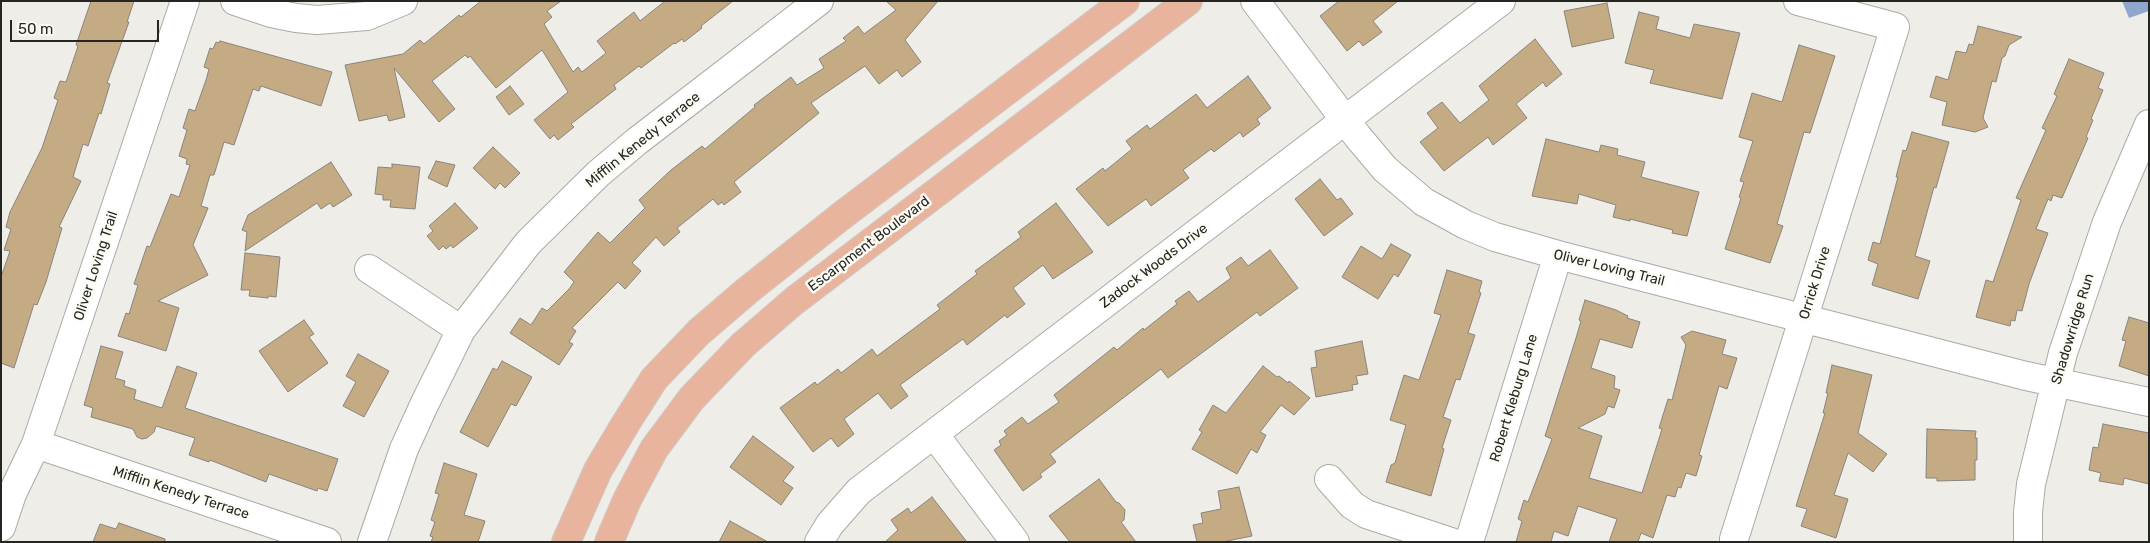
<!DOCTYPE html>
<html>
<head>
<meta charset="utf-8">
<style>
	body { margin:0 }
	#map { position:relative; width:2150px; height:543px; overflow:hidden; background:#efede7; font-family:Rubik,sans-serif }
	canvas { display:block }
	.frame { position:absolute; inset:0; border:2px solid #252522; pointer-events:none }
	.scale { position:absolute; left:10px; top:20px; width:149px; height:22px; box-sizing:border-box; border:2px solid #252522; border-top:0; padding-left:6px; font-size:15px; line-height:18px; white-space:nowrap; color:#252522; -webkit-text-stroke:4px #fcfbf4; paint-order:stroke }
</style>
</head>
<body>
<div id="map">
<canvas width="2150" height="543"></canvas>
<div class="frame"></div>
<div class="scale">50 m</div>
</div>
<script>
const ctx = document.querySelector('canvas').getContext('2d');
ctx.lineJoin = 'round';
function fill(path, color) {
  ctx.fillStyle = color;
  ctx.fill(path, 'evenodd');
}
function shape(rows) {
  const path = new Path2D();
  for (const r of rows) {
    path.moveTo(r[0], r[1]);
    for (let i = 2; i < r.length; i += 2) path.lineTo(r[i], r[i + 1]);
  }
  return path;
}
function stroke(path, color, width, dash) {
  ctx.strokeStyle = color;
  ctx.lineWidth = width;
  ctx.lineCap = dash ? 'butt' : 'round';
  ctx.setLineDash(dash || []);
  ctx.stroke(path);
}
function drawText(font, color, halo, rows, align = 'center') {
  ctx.font = font + ' Rubik,sans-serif';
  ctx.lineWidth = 5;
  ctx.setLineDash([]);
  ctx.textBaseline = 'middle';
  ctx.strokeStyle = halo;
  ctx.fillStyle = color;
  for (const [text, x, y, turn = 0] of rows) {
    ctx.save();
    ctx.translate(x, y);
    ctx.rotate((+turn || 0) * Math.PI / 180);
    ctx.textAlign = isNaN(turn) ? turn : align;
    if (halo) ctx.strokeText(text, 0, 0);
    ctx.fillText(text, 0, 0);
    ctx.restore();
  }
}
fill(shape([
	[2122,1,2149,1,2149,11,2129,18]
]), '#90a6cc');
const building = shape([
	[91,1,134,1,127,22,129,22,107,83,110,84,101,114,99,113,88,146,83,144,73,177,81,181,59,227,62,228,46,282,37,305,34,304,14,368,1,363,1,277,10,251,4,250,11,229,6,227,10,212,42,148,58,100,54,98,60,81,66,82,78,46,76,45,91,1],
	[481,1,561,1,547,11,552,17,544,24,573,72,578,67,582,72,606,53,597,41,634,12,640,21,665,1,733,1,701,26,702,28,684,42,682,39,675,44,674,43,641,68,639,66,614,85,616,89,571,124,574,127,558,140,554,135,550,139,534,120,568,92,542,50,496,88,470,56,468,58,465,55,432,81,455,109,439,122,394,68,405,117,389,121,387,115,359,121,345,65,403,54,420,40,424,44,459,15,461,17,481,1],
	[886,1,938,1,905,40,921,62,902,77,897,70,879,84,865,66,811,103,819,113,734,182,741,192,724,205,722,202,718,205,713,199,677,228,680,232,664,246,656,237,632,263,641,271,625,289,618,282,572,328,576,331,569,342,573,344,559,365,510,333,520,318,531,325,542,308,547,311,569,289,574,282,564,272,598,232,610,243,645,208,639,200,671,170,702,146,705,149,755,107,754,105,791,77,797,85,824,68,819,59,846,41,843,38,858,26,864,34,896,10,886,1],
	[1339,1,1398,1,1373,21,1382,32,1363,46,1359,41,1347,51,1320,16,1339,1],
	[1607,3,1614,38,1572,47,1564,11,1607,3],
	[1639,12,1659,17,1656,29,1690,38,1694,24,1740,33,1722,99,1650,83,1654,70,1625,63,1639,12],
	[1978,26,2022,37,2009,45,2005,56,2002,58,1996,82,1992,81,1983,118,1988,127,1975,132,1942,125,1947,102,1930,97,1936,76,1948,80,1956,51,1966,53,1969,44,1973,45,1978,26],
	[1535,39,1562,74,1546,87,1543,82,1516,104,1527,118,1493,145,1488,137,1444,171,1420,142,1438,128,1427,113,1442,102,1460,123,1489,100,1479,86,1535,39],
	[220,41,332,72,321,106,261,86,259,91,253,89,234,145,224,142,214,175,210,175,201,206,208,208,193,245,208,275,158,301,179,308,166,351,118,336,126,313,129,314,138,285,134,284,147,246,150,247,171,194,179,197,190,165,186,164,187,159,179,156,187,130,183,128,189,109,195,111,206,80,209,69,204,67,210,48,213,49,216,42,219,43,220,41],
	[1799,45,1835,56,1810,133,1804,132,1777,224,1783,226,1770,263,1725,249,1741,198,1739,197,1744,182,1740,181,1753,141,1739,137,1752,93,1782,102,1799,45],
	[2069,59,2104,73,2098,88,2103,90,2091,119,2093,120,2086,137,2088,138,2062,198,2053,195,2051,201,2048,199,2036,229,2048,233,2029,284,2022,311,2017,310,2015,321,2011,320,2010,326,1976,317,1986,280,1993,282,2021,200,2016,198,2046,130,2042,128,2057,96,2054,94,2069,59],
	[1248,76,1271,108,1257,119,1260,124,1243,137,1240,132,1214,152,1211,149,1183,170,1189,178,1151,206,1146,199,1108,226,1076,189,1103,168,1105,171,1132,149,1126,141,1147,125,1150,129,1196,94,1207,108,1248,76],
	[510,86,524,104,509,115,496,97,510,86],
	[1912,132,1949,142,1936,188,1934,187,1915,256,1930,261,1918,299,1872,285,1878,264,1868,260,1873,242,1880,244,1898,177,1896,177,1903,150,1906,151,1912,132],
	[1546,139,1599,152,1601,145,1618,149,1617,155,1645,162,1641,177,1699,192,1687,236,1672,233,1673,230,1630,219,1630,221,1613,217,1616,205,1579,194,1577,204,1532,196,1546,139],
	[493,147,520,173,505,188,500,183,495,189,473,168,493,147],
	[436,161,455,165,447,187,428,178,436,161],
	[331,162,352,195,333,207,330,203,321,209,317,203,245,251,247,232,242,230,248,215,331,162],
	[392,164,420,167,415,209,390,207,391,200,383,200,383,195,375,194,378,167,392,168,392,164],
	[1320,179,1337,200,1341,198,1353,214,1324,236,1295,199,1320,179],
	[455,203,478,228,453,248,451,245,446,249,443,246,439,250,427,236,433,231,429,226,455,203],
	[1056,203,1093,252,1053,279,1043,265,1013,288,1025,304,1007,318,1005,315,967,345,963,339,900,385,908,396,891,409,878,393,844,419,854,434,838,447,831,438,813,452,780,408,815,382,817,385,838,369,841,373,872,349,877,356,940,309,937,305,977,274,975,271,1021,237,1018,232,1056,203],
	[1391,244,1411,255,1398,277,1394,274,1378,299,1342,277,1361,246,1382,259,1391,244],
	[1270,250,1298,288,1260,316,1257,312,1168,378,1161,369,1050,454,1056,462,1040,474,1042,477,1023,491,994,450,1001,445,999,441,1007,435,1004,431,1022,417,1028,424,1059,402,1054,395,1114,347,1117,350,1143,328,1144,330,1177,304,1175,301,1189,291,1198,302,1231,278,1226,268,1241,257,1248,266,1270,250],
	[245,253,280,257,276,297,268,296,268,298,249,296,250,290,241,290,245,253],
	[1447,270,1482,281,1479,292,1481,293,1468,333,1475,335,1460,380,1456,379,1443,417,1451,420,1442,448,1444,449,1431,496,1386,482,1391,465,1395,463,1406,425,1390,420,1404,375,1419,380,1441,315,1434,313,1447,270],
	[1585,300,1616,310,1628,316,1627,318,1640,322,1632,348,1600,339,1591,368,1615,376,1614,388,1620,390,1614,408,1608,406,1605,414,1578,428,1602,436,1589,478,1642,493,1662,429,1659,428,1668,399,1672,400,1686,345,1681,337,1692,331,1726,340,1722,354,1737,358,1727,389,1719,386,1699,455,1702,456,1696,476,1686,473,1681,488,1678,487,1675,497,1667,495,1653,538,1641,533,1638,542,1609,542,1617,519,1578,506,1568,536,1554,531,1551,542,1516,542,1522,521,1518,519,1524,500,1528,502,1552,439,1545,436,1576,338,1581,321,1579,320,1585,300],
	[2129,317,2149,323,2149,376,2119,366,2126,341,2122,340,2129,317],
	[304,320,314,334,309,337,328,363,288,392,259,351,304,320],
	[1362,341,1368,374,1356,376,1358,384,1352,385,1353,390,1316,397,1311,368,1317,367,1315,351,1362,341],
	[101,346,123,352,115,378,125,381,124,386,136,390,134,399,162,408,177,366,197,373,185,408,338,459,327,491,318,488,317,491,269,474,266,482,210,460,209,462,189,455,195,438,156,426,154,432,147,438,142,439,137,437,133,429,91,417,93,408,84,405,101,346],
	[358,354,389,371,364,417,343,406,356,382,346,376,358,354],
	[502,361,532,377,516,406,511,404,488,447,460,432,493,368,497,370,502,361],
	[1832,365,1872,375,1858,433,1887,454,1873,472,1848,453,1834,495,1848,499,1836,538,1801,526,1807,509,1796,506,1825,413,1823,413,1828,393,1826,393,1832,365],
	[1263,366,1277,377,1279,376,1288,383,1289,381,1310,398,1294,415,1281,405,1260,432,1266,435,1257,453,1251,449,1237,474,1192,449,1202,432,1199,430,1213,405,1226,413,1263,366],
	[2103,424,2149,433,2149,484,2124,478,2123,485,2099,481,2101,473,2089,470,2093,447,2098,448,2103,424],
	[1927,429,1976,431,1975,438,1977,438,1977,460,1975,460,1975,480,1937,481,1937,478,1926,478,1927,429],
	[753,436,794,467,783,481,793,488,781,505,730,467,753,436],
	[444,463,477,474,464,515,485,521,478,542,431,542,433,537,430,536,435,522,431,520,439,494,435,493,444,463],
	[1099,479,1116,502,1119,503,1125,510,1124,520,1121,522,1136,542,1070,542,1049,516,1099,479],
	[1239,487,1252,536,1222,542,1197,542,1193,525,1203,523,1201,513,1221,509,1218,491,1239,487],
	[932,497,967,542,885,542,898,530,891,520,908,508,911,513,932,497],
	[730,521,768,542,719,542,730,521],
	[119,523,165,539,165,542,93,542,100,524,116,529,119,523]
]);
fill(building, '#c5ab84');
stroke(building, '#88847f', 1);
const minor = shape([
	[235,1,271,13,296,18,317,20,367,16,403,1],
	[1255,1,1358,137,1385,169,1424,202,1466,225,1495,237,1558,255,2026,376,2149,402],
	[369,269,461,330],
	[934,434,1015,542],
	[36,444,327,542],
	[1329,479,1352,505,1366,514,1451,542],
	[1,527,12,494,36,444,185,1],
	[1734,539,1895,27,1798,1],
	[372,542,404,449,424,405,461,330,528,243,598,174,636,142,819,1],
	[819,542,830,524,859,491,1501,1],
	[1469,542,1558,255],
	[2028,542,2028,512,2031,484,2063,353,2107,222,2149,124]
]);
const major = shape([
	[566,542,598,470,626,423,654,379,699,332,748,290,840,217,1125,1],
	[609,542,627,500,654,449,692,398,743,345,794,301,1188,1]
]);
stroke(minor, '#acaaa4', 30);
stroke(major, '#cbcbca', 30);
stroke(minor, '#fff', 28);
stroke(major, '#e9b49e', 28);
drawText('14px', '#252522', '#fcfbf4', [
	["Mifflin Kenedy Terrace",643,140,-39],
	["Escarpment Boulevard",869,244,-37],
	["Oliver Loving Trail",96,266,-72],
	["Zadock Woods Drive",1154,266,-37],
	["Oliver Loving Trail",1609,268,14],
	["Orrick Drive",1815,283,-73],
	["Shadowridge Run",2073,329,-73],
	["Robert Kleburg Lane",1514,398,-73],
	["Mifflin Kenedy Terrace",181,493,18]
]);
</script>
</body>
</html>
